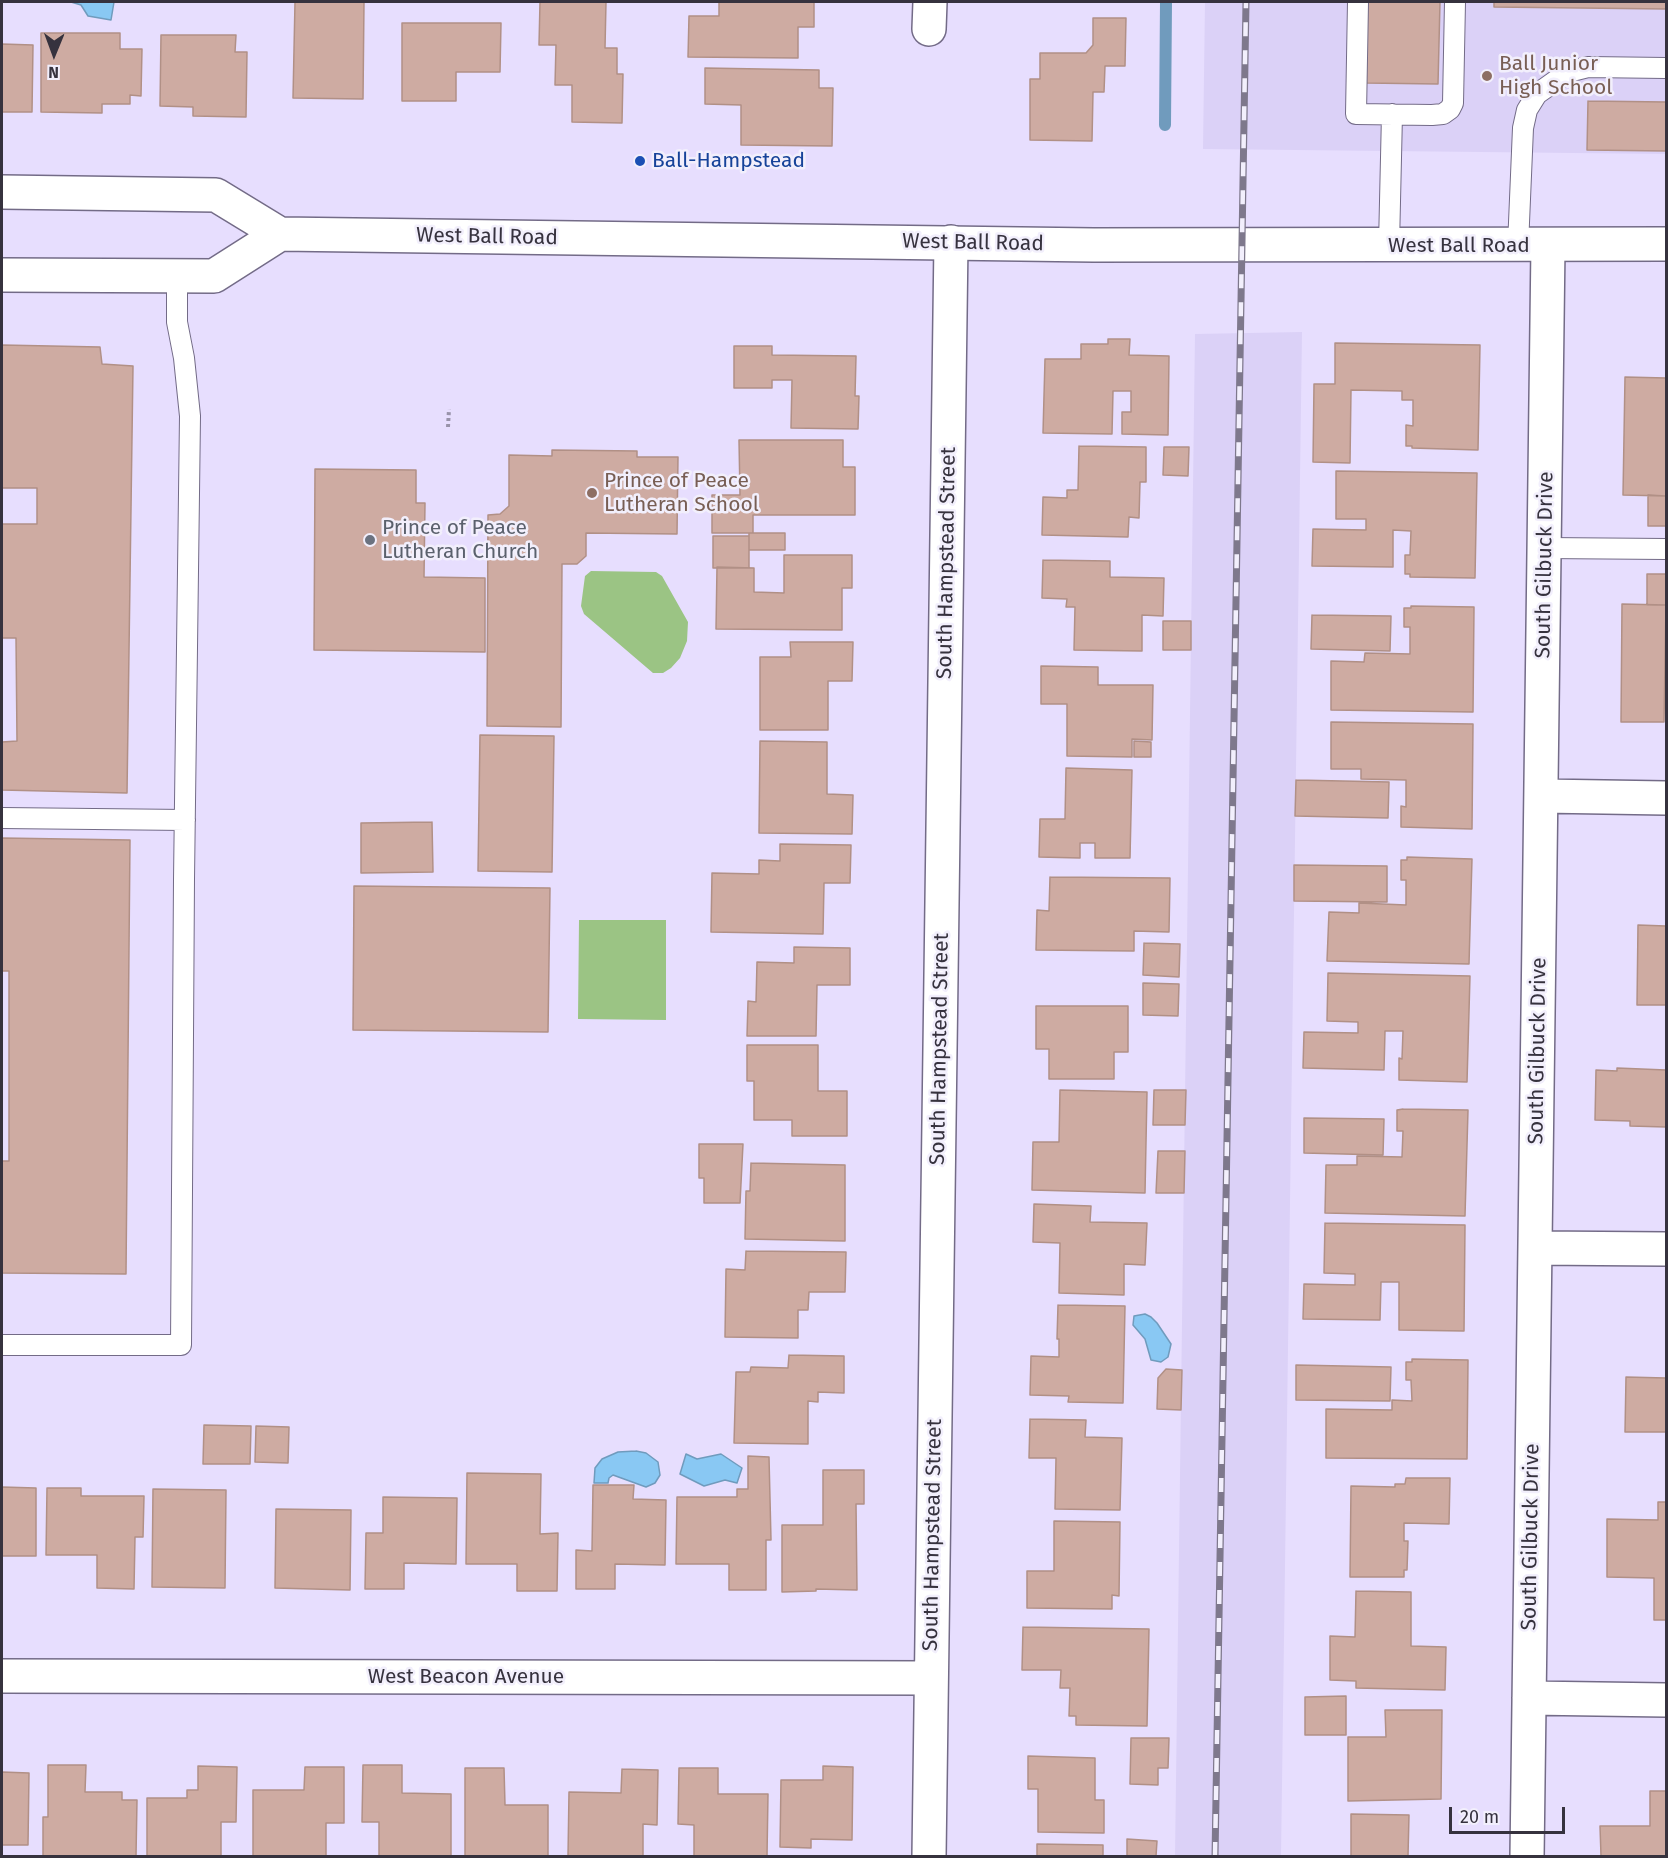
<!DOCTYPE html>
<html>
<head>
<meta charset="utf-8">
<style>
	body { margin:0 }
	#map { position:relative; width:1668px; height:1858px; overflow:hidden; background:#e7defe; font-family:"Fira Sans",sans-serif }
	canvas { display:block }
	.frame { position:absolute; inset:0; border:3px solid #36323e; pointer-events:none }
	.north { position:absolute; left:24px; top:24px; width:60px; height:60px; -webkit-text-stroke:4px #f2effc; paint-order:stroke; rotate:181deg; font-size:16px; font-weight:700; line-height:24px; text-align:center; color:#36323e }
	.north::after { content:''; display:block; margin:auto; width:21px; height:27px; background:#36323e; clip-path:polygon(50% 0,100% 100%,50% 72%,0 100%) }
	.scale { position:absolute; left:1449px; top:1807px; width:116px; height:27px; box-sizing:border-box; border:3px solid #36323e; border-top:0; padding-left:8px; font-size:18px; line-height:21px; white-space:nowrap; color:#36323e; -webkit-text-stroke:4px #f2effc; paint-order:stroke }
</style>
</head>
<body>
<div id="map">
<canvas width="1668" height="1858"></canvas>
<div class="frame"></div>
<div class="north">N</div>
<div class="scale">20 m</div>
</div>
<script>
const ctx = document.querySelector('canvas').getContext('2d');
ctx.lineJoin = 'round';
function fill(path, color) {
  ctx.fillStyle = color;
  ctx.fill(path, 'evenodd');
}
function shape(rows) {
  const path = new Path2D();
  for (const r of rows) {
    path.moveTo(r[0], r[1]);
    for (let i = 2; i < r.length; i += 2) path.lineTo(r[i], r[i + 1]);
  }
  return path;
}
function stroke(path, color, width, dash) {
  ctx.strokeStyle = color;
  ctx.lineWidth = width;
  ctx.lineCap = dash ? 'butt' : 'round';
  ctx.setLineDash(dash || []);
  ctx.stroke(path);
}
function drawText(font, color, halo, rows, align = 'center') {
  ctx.font = font + ' "Fira Sans",sans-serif';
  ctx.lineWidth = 5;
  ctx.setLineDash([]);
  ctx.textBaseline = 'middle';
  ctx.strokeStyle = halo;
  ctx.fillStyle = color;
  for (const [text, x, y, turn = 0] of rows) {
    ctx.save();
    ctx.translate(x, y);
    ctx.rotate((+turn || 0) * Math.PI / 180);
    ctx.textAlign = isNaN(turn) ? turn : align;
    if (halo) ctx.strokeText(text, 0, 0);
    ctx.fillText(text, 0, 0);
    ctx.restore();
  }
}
fill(shape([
	[1205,2,1666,2,1666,154,1203,149],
	[1302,332,1281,1856,1175,1856,1195,334]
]), '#dbd1f7');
fill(shape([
	[591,571,656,572,662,576,688,622,687,641,680,658,671,668,663,673,653,673,584,614,581,606,585,576],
	[579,920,666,920,666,1020,578,1019]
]), '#9bc484');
const water = shape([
	[71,2,114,2,111,20,88,16,81,5,71,2],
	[1145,1314,1151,1317,1157,1323,1171,1344,1168,1357,1161,1362,1151,1360,1145,1339,1133,1325,1134,1316,1145,1314],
	[636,1451,646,1453,658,1462,660,1475,655,1483,646,1487,613,1475,609,1478,608,1483,594,1483,595,1468,602,1459,618,1452,636,1451],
	[686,1454,697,1459,721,1454,742,1468,737,1483,725,1480,704,1486,680,1474,686,1454]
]);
fill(water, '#89c8f3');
stroke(water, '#709bbd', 1.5);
stroke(shape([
	[1165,125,1166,2]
]), '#709bbd', 12);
const building = shape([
	[295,2,364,2,363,99,293,98,295,2],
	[540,2,606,2,605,48,617,48,617,74,623,74,622,123,572,122,572,85,555,85,556,45,539,45,540,2],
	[719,2,814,2,814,27,798,27,798,58,688,57,689,16,719,16,719,2],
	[1367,2,1440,2,1438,84,1366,83,1367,2],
	[1494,2,1666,2,1666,9,1494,7,1494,2],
	[1093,18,1126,18,1125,66,1105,66,1104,92,1093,92,1092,141,1030,140,1030,79,1040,79,1040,53,1086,53,1093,45,1093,18],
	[402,23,501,23,500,72,456,72,456,101,402,101,402,23],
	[41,33,120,33,120,49,142,49,141,96,130,95,130,104,102,104,102,113,41,112,41,33],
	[161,35,236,35,235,52,247,52,246,117,193,116,193,107,160,106,161,35],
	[2,44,33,45,32,112,2,112,2,44],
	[705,68,819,70,819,88,833,88,832,146,741,145,741,105,705,104,705,68],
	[1588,101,1666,102,1666,151,1587,150,1588,101],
	[1108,339,1130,339,1129,355,1169,356,1168,435,1122,434,1122,412,1131,412,1131,391,1113,391,1112,434,1043,433,1045,359,1081,359,1081,344,1108,344,1108,339],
	[1335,343,1480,345,1478,450,1412,448,1412,446,1406,446,1406,425,1413,426,1413,400,1402,400,1402,391,1351,390,1350,463,1313,462,1314,384,1335,384,1335,343],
	[2,345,100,347,102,364,133,366,127,793,2,790,2,742,17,741,16,638,2,638,2,524,37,524,37,488,2,488,2,502,2,345],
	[734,346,772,346,772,355,856,356,855,396,859,396,858,429,791,428,792,380,772,380,772,388,734,388,734,346],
	[1625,377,1666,378,1666,496,1623,495,1625,377],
	[739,440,843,440,843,467,855,467,855,515,753,515,753,533,712,533,712,495,740,495,739,440],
	[1079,446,1146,447,1146,482,1140,482,1139,518,1129,517,1128,537,1042,535,1043,497,1067,498,1067,490,1078,490,1079,446],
	[1164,447,1189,447,1188,476,1163,475,1164,447],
	[552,450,637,451,637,457,678,457,677,534,586,533,586,556,577,564,562,564,561,727,487,726,488,515,500,514,509,506,509,455,552,456,552,450],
	[315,469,416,470,416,503,425,503,424,577,485,578,485,652,314,650,315,469],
	[1336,471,1477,473,1475,578,1410,577,1410,574,1405,574,1405,555,1410,555,1411,531,1393,530,1393,567,1312,566,1313,529,1366,530,1366,519,1336,519,1336,471],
	[1648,495,1666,496,1666,526,1648,526,1648,495],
	[749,533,785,533,785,550,749,550,749,533],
	[713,536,749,536,749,568,713,568,713,536],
	[784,555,852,555,852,588,842,588,842,630,716,629,717,567,754,568,754,592,784,593,784,555],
	[1043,560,1110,561,1110,577,1164,578,1163,616,1142,615,1142,651,1074,650,1075,607,1066,607,1067,599,1042,598,1043,560],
	[1647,574,1666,574,1666,605,1647,605,1647,574],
	[1622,604,1666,605,1664,722,1621,722,1622,604],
	[1411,606,1474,607,1473,712,1331,710,1331,661,1364,662,1365,653,1410,654,1410,627,1404,627,1404,608,1411,608,1411,606],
	[1312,615,1391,616,1390,651,1311,649,1312,615],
	[1163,621,1191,621,1191,650,1163,650,1163,621],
	[790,642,853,642,852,681,828,681,828,730,760,730,760,657,791,657,790,642],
	[1041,666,1098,667,1098,685,1153,685,1152,740,1132,739,1132,757,1067,756,1067,704,1041,704,1041,666],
	[1331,722,1473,724,1472,829,1401,827,1401,806,1406,807,1406,780,1361,779,1361,769,1331,769,1331,722],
	[480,735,554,736,552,872,478,871,480,735],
	[760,741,827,742,827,794,853,795,852,834,759,833,760,741],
	[1134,741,1151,742,1151,757,1134,757,1134,741],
	[1066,768,1132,770,1130,858,1095,858,1095,843,1080,843,1080,858,1039,857,1040,819,1065,819,1066,768],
	[1296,780,1389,782,1388,818,1295,816,1296,780],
	[432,822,433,872,361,873,361,823,432,822],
	[2,838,130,840,126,1274,2,1273,2,1161,9,1161,9,971,2,971,2,838],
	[780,844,851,845,850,883,824,883,823,934,711,932,712,873,759,874,759,860,780,861,780,844],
	[1407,857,1472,859,1469,964,1327,961,1329,912,1359,913,1359,903,1406,905,1406,880,1401,880,1401,860,1407,860,1407,857],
	[1294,865,1387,866,1387,902,1294,901,1294,865],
	[1050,877,1170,878,1169,932,1134,931,1134,951,1036,950,1037,910,1049,911,1050,877],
	[354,886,550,888,548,1032,353,1030,354,886],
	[1638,925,1666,926,1666,1005,1637,1005,1638,925],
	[1144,943,1180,944,1179,977,1143,975,1144,943],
	[794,947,850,948,850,985,817,985,816,1036,747,1036,748,1001,756,1002,757,962,794,963,794,947],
	[1328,973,1470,976,1467,1082,1399,1080,1399,1058,1402,1059,1403,1031,1385,1031,1384,1070,1303,1068,1304,1032,1358,1033,1358,1022,1327,1021,1328,973],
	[1143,983,1179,984,1178,1016,1143,1015,1143,983],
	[1036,1006,1128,1006,1128,1052,1114,1052,1114,1079,1049,1079,1049,1049,1036,1049,1036,1006],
	[747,1045,818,1045,818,1091,847,1091,847,1136,792,1136,792,1120,754,1120,754,1081,747,1081,747,1045],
	[1617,1068,1666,1070,1666,1127,1630,1126,1630,1121,1595,1120,1596,1070,1617,1071,1617,1068],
	[1060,1090,1147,1092,1145,1193,1032,1190,1033,1142,1059,1142,1060,1090],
	[1154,1090,1186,1090,1185,1125,1153,1125,1154,1090],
	[1403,1109,1468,1110,1465,1216,1325,1213,1326,1165,1357,1165,1357,1156,1402,1157,1403,1131,1397,1131,1397,1110,1403,1109],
	[1304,1118,1384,1119,1383,1155,1304,1153,1304,1118],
	[699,1144,743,1144,740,1203,704,1203,704,1178,699,1178,699,1144],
	[1158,1151,1185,1151,1184,1193,1156,1193,1158,1151],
	[751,1163,845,1165,845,1241,745,1239,746,1191,750,1191,751,1163],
	[1034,1204,1091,1206,1090,1222,1147,1223,1145,1265,1124,1264,1124,1295,1059,1293,1060,1243,1033,1242,1034,1204],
	[1325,1223,1465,1225,1464,1331,1399,1330,1399,1282,1381,1282,1380,1320,1303,1319,1304,1284,1355,1285,1355,1274,1324,1273,1325,1223],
	[746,1251,846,1252,845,1292,809,1292,808,1310,798,1310,798,1338,725,1337,726,1269,745,1270,746,1251],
	[1058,1305,1125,1306,1123,1403,1068,1402,1069,1396,1030,1395,1031,1356,1059,1357,1059,1339,1057,1339,1058,1305],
	[789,1355,844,1356,844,1393,818,1392,818,1402,808,1401,808,1444,734,1443,736,1372,750,1372,751,1367,788,1368,789,1355],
	[1412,1359,1468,1360,1467,1459,1326,1458,1326,1409,1392,1410,1392,1400,1412,1401,1411,1380,1406,1380,1406,1362,1412,1362,1412,1359],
	[1296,1365,1391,1367,1390,1401,1296,1400,1296,1365],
	[1166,1369,1182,1370,1181,1410,1157,1409,1158,1378,1166,1369],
	[1666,1370,1666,1432,1625,1432,1626,1377,1666,1378,1666,1370],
	[1030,1419,1086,1420,1085,1437,1122,1438,1120,1510,1055,1509,1056,1458,1029,1458,1030,1419],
	[204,1425,251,1426,250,1464,203,1464,204,1425],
	[256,1426,289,1427,288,1463,255,1462,256,1426],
	[748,1456,769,1457,771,1540,766,1540,766,1590,729,1590,729,1564,676,1564,677,1497,737,1497,737,1489,748,1489,748,1456],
	[823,1470,864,1470,864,1504,856,1504,857,1590,816,1589,816,1591,782,1592,782,1525,823,1525,823,1470],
	[467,1473,541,1474,540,1534,558,1533,557,1591,517,1591,517,1564,466,1564,467,1473],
	[1406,1478,1450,1478,1449,1524,1404,1523,1404,1541,1408,1541,1407,1570,1404,1570,1404,1577,1350,1577,1351,1486,1395,1487,1395,1484,1405,1484,1406,1478],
	[593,1485,634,1485,633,1499,666,1500,665,1565,615,1564,615,1589,576,1589,576,1550,592,1551,593,1485],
	[2,1487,36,1488,36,1556,2,1556,2,1487],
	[47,1488,81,1488,81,1496,144,1496,143,1537,135,1537,134,1589,97,1588,97,1555,46,1555,47,1488],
	[153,1489,226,1490,225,1588,152,1587,153,1489],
	[383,1497,457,1498,456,1564,404,1563,404,1589,365,1589,366,1533,383,1533,383,1497],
	[1658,1502,1666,1502,1666,1620,1654,1620,1654,1578,1607,1577,1607,1519,1658,1520,1658,1502],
	[276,1509,351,1510,350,1590,275,1588,276,1509],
	[1054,1521,1120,1522,1119,1596,1112,1595,1112,1609,1027,1608,1027,1571,1054,1571,1054,1521],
	[1356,1591,1411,1592,1411,1646,1446,1647,1445,1690,1356,1688,1356,1681,1330,1680,1330,1636,1355,1637,1356,1591],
	[1023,1627,1149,1629,1147,1726,1076,1725,1076,1716,1069,1716,1070,1688,1060,1688,1061,1670,1022,1670,1023,1627],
	[1346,1696,1346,1735,1305,1735,1305,1697,1346,1696],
	[1385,1710,1442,1710,1441,1799,1348,1801,1348,1737,1386,1737,1385,1710],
	[1131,1738,1169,1738,1168,1768,1158,1768,1158,1785,1130,1784,1131,1738],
	[1028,1756,1095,1758,1095,1800,1104,1800,1104,1833,1038,1832,1038,1789,1028,1789,1028,1756],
	[48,1765,86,1765,85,1792,122,1792,122,1800,137,1800,136,1856,43,1856,43,1817,48,1817,48,1765],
	[363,1765,402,1765,402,1793,451,1794,451,1856,379,1856,379,1822,362,1822,363,1765],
	[198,1766,237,1767,236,1822,221,1822,221,1856,147,1856,147,1798,187,1798,187,1790,198,1790,198,1766],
	[823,1766,853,1767,852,1840,811,1839,811,1848,780,1847,781,1780,823,1780,823,1766],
	[305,1767,344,1767,344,1823,326,1823,326,1856,253,1856,253,1790,304,1790,305,1767],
	[465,1768,504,1768,505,1805,548,1805,548,1856,465,1856,465,1768],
	[679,1768,718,1768,718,1794,768,1794,767,1856,694,1856,694,1825,678,1824,679,1768],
	[622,1769,658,1770,657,1825,643,1824,643,1856,568,1856,569,1792,621,1793,622,1769],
	[2,1772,29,1773,28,1845,2,1845,2,1772],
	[1650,1791,1666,1791,1666,1856,1601,1856,1600,1826,1650,1826,1650,1791],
	[1351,1814,1409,1815,1408,1856,1351,1856,1351,1814],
	[1127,1839,1157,1841,1156,1856,1127,1856,1127,1839],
	[1037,1844,1103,1845,1103,1856,1037,1856,1037,1844]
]);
fill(building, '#ceaba2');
stroke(building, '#b19086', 1.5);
const service = shape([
	[1358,2,1356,114,1432,115,1443,114,1450,109,1453,103,1455,2],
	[1389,245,1392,114],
	[1518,246,1523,128,1527,110,1537,94,1568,72,1588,67,1666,68],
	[1545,548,1666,549],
	[2,818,185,820],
	[2,1345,181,1345,184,879,190,416,184,358,177,322,177,276]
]);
const minor = shape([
	[929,29,930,2],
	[1542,796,1666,798],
	[1535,1248,1666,1249],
	[2,1676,931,1678],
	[1529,1698,1666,1700],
	[929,1856,951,242],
	[1527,1856,1548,246]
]);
const primary = shape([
	[2,192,216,195,280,234,1094,245,1666,244],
	[2,275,214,276,280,234]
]);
stroke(service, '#736b87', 22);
stroke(minor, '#736b87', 36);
stroke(primary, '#736b87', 36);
stroke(shape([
	[448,427,449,409]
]), '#9993aa', 4, [3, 3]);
stroke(service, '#fff', 20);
stroke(minor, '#fff', 33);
stroke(primary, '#fff', 33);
const rail = shape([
	[1215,1856,1246,2]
]);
stroke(rail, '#7e788c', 7);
stroke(rail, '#f2effc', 4.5, [14]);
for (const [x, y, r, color] of [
	[1487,76,6,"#8d6e63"],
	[640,161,6,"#1a4fb4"],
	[592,493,6,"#8d6e63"],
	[370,540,6,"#6b7280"]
]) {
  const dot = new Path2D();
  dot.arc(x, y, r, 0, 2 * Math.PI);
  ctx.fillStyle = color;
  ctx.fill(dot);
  stroke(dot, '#f2effc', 2);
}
drawText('21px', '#785e54', '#f2effc', [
	["Ball Junior",1499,64],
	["High School",1499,88],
	["Prince of Peace",604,481],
	["Lutheran School",604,505]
], 'left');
drawText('21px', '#164399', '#f2effc', [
	["Ball-Hampstead",652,161]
], 'left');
drawText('21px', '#36323e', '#f2effc', [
	["West Ball Road",487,237,1],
	["West Ball Road",973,243,1],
	["West Ball Road",1459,246],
	["South Hampstead Street",947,563,-89],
	["South Gilbuck Drive",1545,565,-89],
	["South Hampstead Street",940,1049,-89],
	["South Gilbuck Drive",1538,1051,-89],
	["South Hampstead Street",933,1535,-89],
	["South Gilbuck Drive",1531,1537,-89],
	["West Beacon Avenue",466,1677]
]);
drawText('21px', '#5b616d', '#f2effc', [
	["Prince of Peace",382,528],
	["Lutheran Church",382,552]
], 'left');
</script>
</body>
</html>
